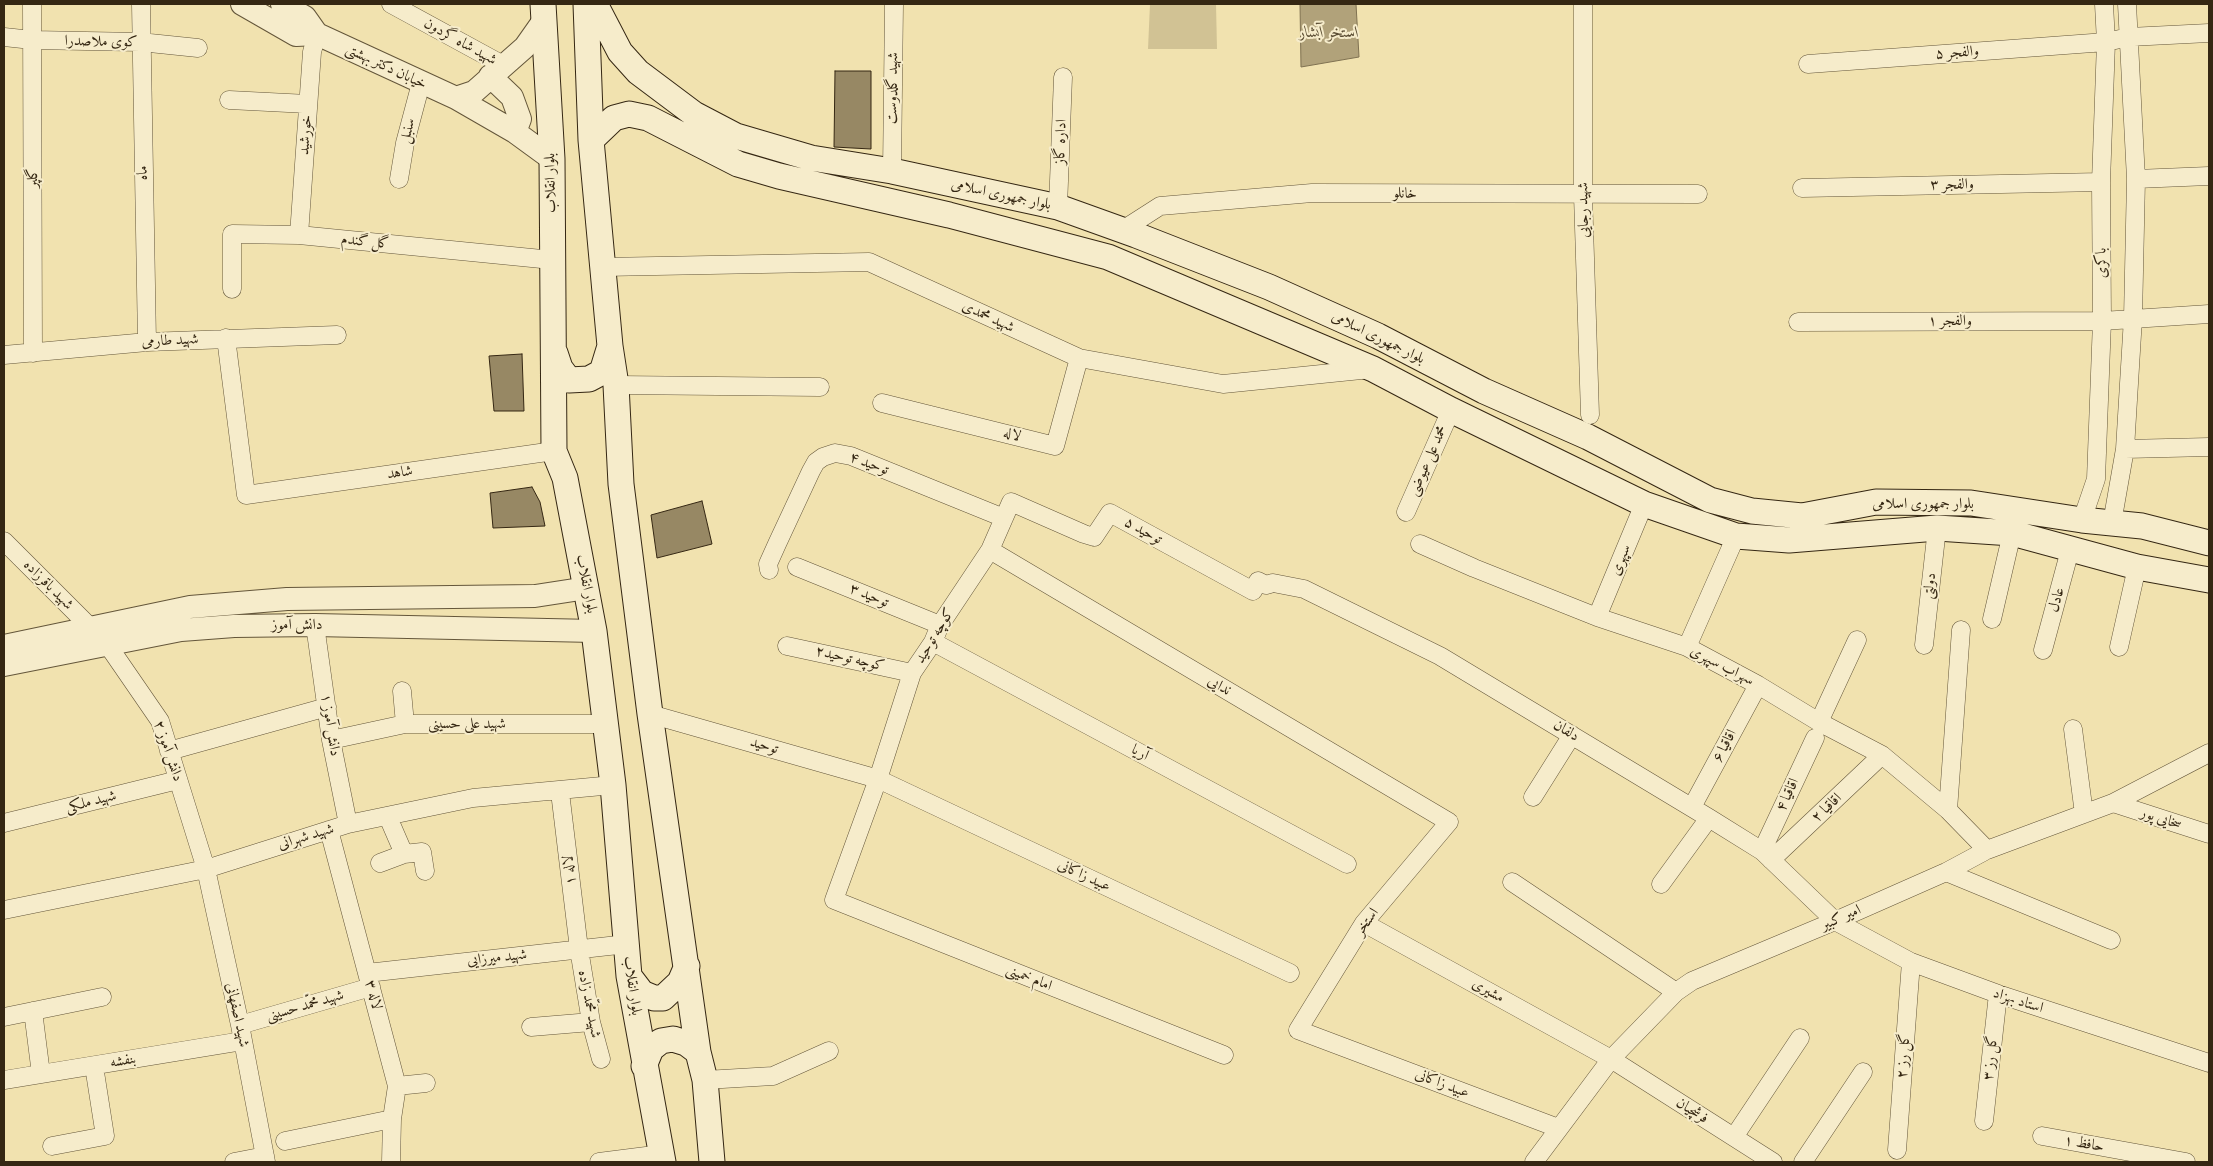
<!DOCTYPE html>
<html>
<head>
<meta charset="utf-8">
<style>
	body { margin:0 }
	#map { position:relative; width:2213px; height:1166px; overflow:hidden; background:#f1e2af; font-family:"IM FELL French Canon",serif }
	canvas { display:block }
	.frame { position:absolute; inset:0; border:5px solid #352713; pointer-events:none }
</style>
</head>
<body>
<div id="map">
<canvas width="2213" height="1166"></canvas>
<div class="frame"></div>
</div>
<script>
const ctx = document.querySelector('canvas').getContext('2d');
ctx.lineJoin = 'round';
function fill(path, color) {
  ctx.fillStyle = color;
  ctx.fill(path, 'evenodd');
}
function shape(rows) {
  const path = new Path2D();
  for (const r of rows) {
    path.moveTo(r[0], r[1]);
    for (let i = 2; i < r.length; i += 2) path.lineTo(r[i], r[i + 1]);
  }
  return path;
}
function stroke(path, color, width, dash) {
  ctx.strokeStyle = color;
  ctx.lineWidth = width;
  ctx.lineCap = dash ? 'butt' : 'round';
  ctx.setLineDash(dash || []);
  ctx.stroke(path);
}
function drawText(font, color, halo, rows, align = 'center') {
  ctx.font = font + ' "IM FELL French Canon",Amiri,serif';
  ctx.lineWidth = 4;
  ctx.setLineDash([]);
  ctx.textBaseline = 'middle';
  ctx.strokeStyle = halo;
  ctx.fillStyle = color;
  for (const [text, x, y, turn = 0] of rows) {
    ctx.save();
    ctx.translate(x, y);
    ctx.rotate((+turn || 0) * Math.PI / 180);
    ctx.textAlign = isNaN(turn) ? turn : align;
    if (halo) ctx.strokeText(text, 0, 0);
    ctx.fillText(text, 0, 0);
    ctx.restore();
  }
}
fill(shape([
	[1150,4,1216,4,1217,49,1148,49]
]), '#d1c294');
const water = shape([
	[1300,4,1356,4,1359,57,1301,67,1300,4]
]);
fill(water, '#b1a27a');
stroke(water, '#7f7151', 1);
const building = shape([
	[835,71,871,71,871,149,834,147,835,71],
	[522,354,524,411,494,411,489,356,522,354],
	[532,487,540,502,545,526,493,528,490,493,532,487],
	[702,501,712,544,657,558,651,515,702,501]
]);
fill(building, '#978864');
stroke(building, '#352713', 1);
const minor = shape([
	[32,4,33,353],
	[141,4,147,342],
	[391,4,503,65],
	[1583,4,1583,195,1590,415],
	[4,37,32,40,140,42,198,48],
	[1808,64,2106,42,2129,37,2209,33],
	[229,100,308,104],
	[892,171,894,4],
	[399,179,405,143,421,83],
	[2136,179,2209,176],
	[1802,188,2101,182],
	[1058,207,1063,77],
	[1121,231,1160,206,1312,193,1698,194],
	[299,235,312,52,317,34],
	[603,267,869,262,1079,358,1223,384,1371,369],
	[232,289,232,234,299,235,552,260],
	[1798,322,2102,321,2209,314],
	[226,338,246,495,554,451],
	[4,355,147,342,337,335],
	[616,385,820,387],
	[882,403,1055,446,1079,358],
	[2125,449,2209,447],
	[1406,512,1451,410],
	[2082,520,2096,479,2102,321,2101,182,2106,42,2104,4],
	[2112,523,2125,449,2133,318,2136,179,2127,4],
	[4,541,92,629],
	[1420,544,1474,568,1597,617,1687,647,1758,685,1819,722,1882,755,1948,810,1987,850],
	[990,550,1449,822,1364,923,1298,1030,1558,1128],
	[797,567,940,625],
	[769,570,768,564,777,544,811,471,816,462,823,457,835,453,851,456,1004,518],
	[1597,617,1644,504],
	[1992,619,2012,533],
	[315,625,331,740,348,824],
	[933,642,1347,864],
	[107,644,160,721,206,869,240,1025,266,1162],
	[1924,645,1937,528],
	[787,646,912,673],
	[1687,647,1736,536],
	[2119,647,2137,567],
	[2043,650,2070,550],
	[402,691,405,724],
	[650,714,878,779,1290,973],
	[1819,722,1857,640],
	[2073,729,2084,814],
	[331,740,405,724,605,724],
	[169,751,327,707],
	[560,792,579,949,591,1022,601,1059],
	[1533,797,1572,735],
	[2113,803,2209,834],
	[1692,807,1758,685],
	[1948,810,1961,630],
	[388,817,404,854],
	[4,823,178,780],
	[329,830,397,1086,392,1119,391,1162],
	[1762,851,1815,738],
	[1771,860,1882,755],
	[380,863,404,854,422,852,425,871],
	[1946,872,2111,940],
	[1512,882,1676,992],
	[1661,884,1709,818],
	[4,910,206,869,348,824,473,798,613,785],
	[1364,923,1611,1059,1773,1162],
	[367,973,627,944],
	[33,1011,41,1074],
	[4,1017,102,997],
	[240,1025,371,987],
	[531,1027,591,1022],
	[1224,1055,834,900,878,779,912,673,933,642,940,625,990,550,1011,502,1084,534,1094,537,1110,513,1253,591,1258,581,1266,585,1273,583,1304,589,1440,656,1709,818,1762,851,1835,921,1911,962,1998,994,2209,1063],
	[4,1080,242,1041],
	[705,1080,773,1076,829,1051],
	[397,1086,426,1083],
	[1984,1121,1998,994],
	[2042,1136,2186,1162],
	[1734,1137,1800,1038],
	[285,1141,392,1119],
	[52,1146,105,1136,94,1066],
	[1897,1150,1911,962],
	[234,1162,265,1156],
	[599,1162,662,1154],
	[1534,1162,1611,1059,1676,992,1692,981,1835,921,1946,872,1987,850,2113,803,2209,753],
	[1803,1162,1863,1072]
]);
const tertiary = shape([
	[242,4,296,35,317,34,456,98,515,132,552,159],
	[282,4,305,17,317,34],
	[490,76,512,97,520,119,515,132],
	[456,98,474,92,525,47,544,20],
	[4,646,190,607,287,599,535,596,587,588],
	[4,665,181,630,234,626,315,625,594,631]
]);
const secondary = shape([
	[543,4,552,159,554,451,565,478,594,631,613,785,629,976,663,1162],
	[586,4,591,140,610,346,616,385,621,484,650,714,698,1052,705,1080,712,1162],
	[595,4,620,52,638,72,694,114,736,136,811,158,892,171,1058,207,1136,235,1269,287,1378,336,1484,391,1588,437,1710,500,1752,511,1802,516,1876,502,1971,503,2082,520,2142,526,2209,543],
	[591,140,614,118,629,114,648,118,738,164,779,176,949,215,1108,257,1373,369,1451,410,1644,504,1736,536,1789,540,1937,528,2012,533,2137,567,2209,580],
	[555,353,560,368,569,380,589,379,602,372,610,346],
	[629,976,642,993,654,998,663,998,680,982,687,966],
	[644,1066,651,1049,661,1041,673,1039,686,1043,698,1052]
]);
stroke(minor, '#64563a', 19);
stroke(tertiary, '#64563a', 24);
stroke(secondary, '#352713', 27);
stroke(minor, '#f6eccb', 18);
stroke(tertiary, '#f6eccb', 22);
stroke(secondary, '#f6eccb', 25);
drawText('15px', '#352713', '#f6eccb', [
	["کوی ملاصدرا",101,42,1],
	["شهید شاه گردون",460,42,29],
	["والفجر ۵",1957,53,-4],
	["خیابان دکتر بهشتی",386,67,25],
	["شهید گلدوست",893,88,-89],
	["سنبل",408,131,-76],
	["خورشید",306,135,-86],
	["اداره گاز",1061,142,-88],
	["ماه",143,173,-91],
	["گلپر",33,178,-90],
	["بلوار انقلاب",551,183,-91],
	["والفجر ۳",1952,185,-1],
	["خانلو",1405,194,1],
	["بلوار جمهوری اسلامی",1001,195,12],
	["شهید رجایی",1584,210,-91],
	["گل گندم",365,242,6],
	["باکری",2102,263,-91],
	["شهید محمدی",988,317,25],
	["والفجر ۱",1950,321],
	["بلوار جمهوری اسلامی",1378,338,26],
	["شهید طارمی",170,341,-3],
	["لاله",1012,435,14],
	["محمد علی عیوضی",1428,461,-66],
	["توحید ۴",869,464,20],
	["شاهد",400,473,-8],
	["بلوار جمهوری اسلامی",1923,504],
	["توحید ۵",1143,531,29],
	["سپهری",1621,560,-67],
	["بلوار انقلاب",586,584,79],
	["شهید باقرزاده",48,585,45],
	["دولتی",1930,586,-83],
	["توحید ۳",869,596,22],
	["عادل",2057,600,-75],
	["دانش آموز",297,625],
	["کوچه توحید",935,636,-59],
	["کوچه توحید۲",850,659,13],
	["سهراب سپهری",1722,666,27],
	["ندایی",1219,686,31],
	["شهید علی حسینی",467,724],
	["دانش آموز ۱",330,725,81],
	["دلفان",1566,731,31],
	["توحید",764,746,16],
	["اقاقیا ۶",1725,746,-62],
	["دانش آموز ۲",168,751,71],
	["آریا",1140,753,28],
	["اقاقیا ۴",1788,795,-65],
	["شهید ملکی",91,802,-14],
	["اقاقیا ۲",1827,808,-43],
	["سخایی پور",2161,819,18],
	["شهید شهرانی",306,837,-17],
	["لاله ۱",570,870,-97],
	["عبید زاکانی",1084,876,25],
	["امیر کبیر",1841,918,-24],
	["استخر",1367,922,-54],
	["شهید میرزایی",497,958,-6],
	["امام خمینی",1029,978,22],
	["بلوار انقلاب",632,986,82],
	["مشیری",1488,991,29],
	["لاله ۳",373,995,75],
	["استاد بهزاد",2018,1001,18],
	["شهید محمّد زاده",589,1004,79],
	["شهید محمّد حسینی",305,1006,-16],
	["شهید اصفهانی",237,1015,78],
	["گل رز ۲",1904,1056,-86],
	["گل رز ۳",1991,1058,-84],
	["بنفشه",123,1061,-10],
	["عبید زاکانی",1442,1084,21],
	["فرشچیان",1692,1111,32],
	["حافظ ۱",2084,1144,10]
]);
drawText('italic 16px', '#5a4c32', '#f6eccb', [
	["استخر آبشار",1329,33]
]);
</script>
</body>
</html>
